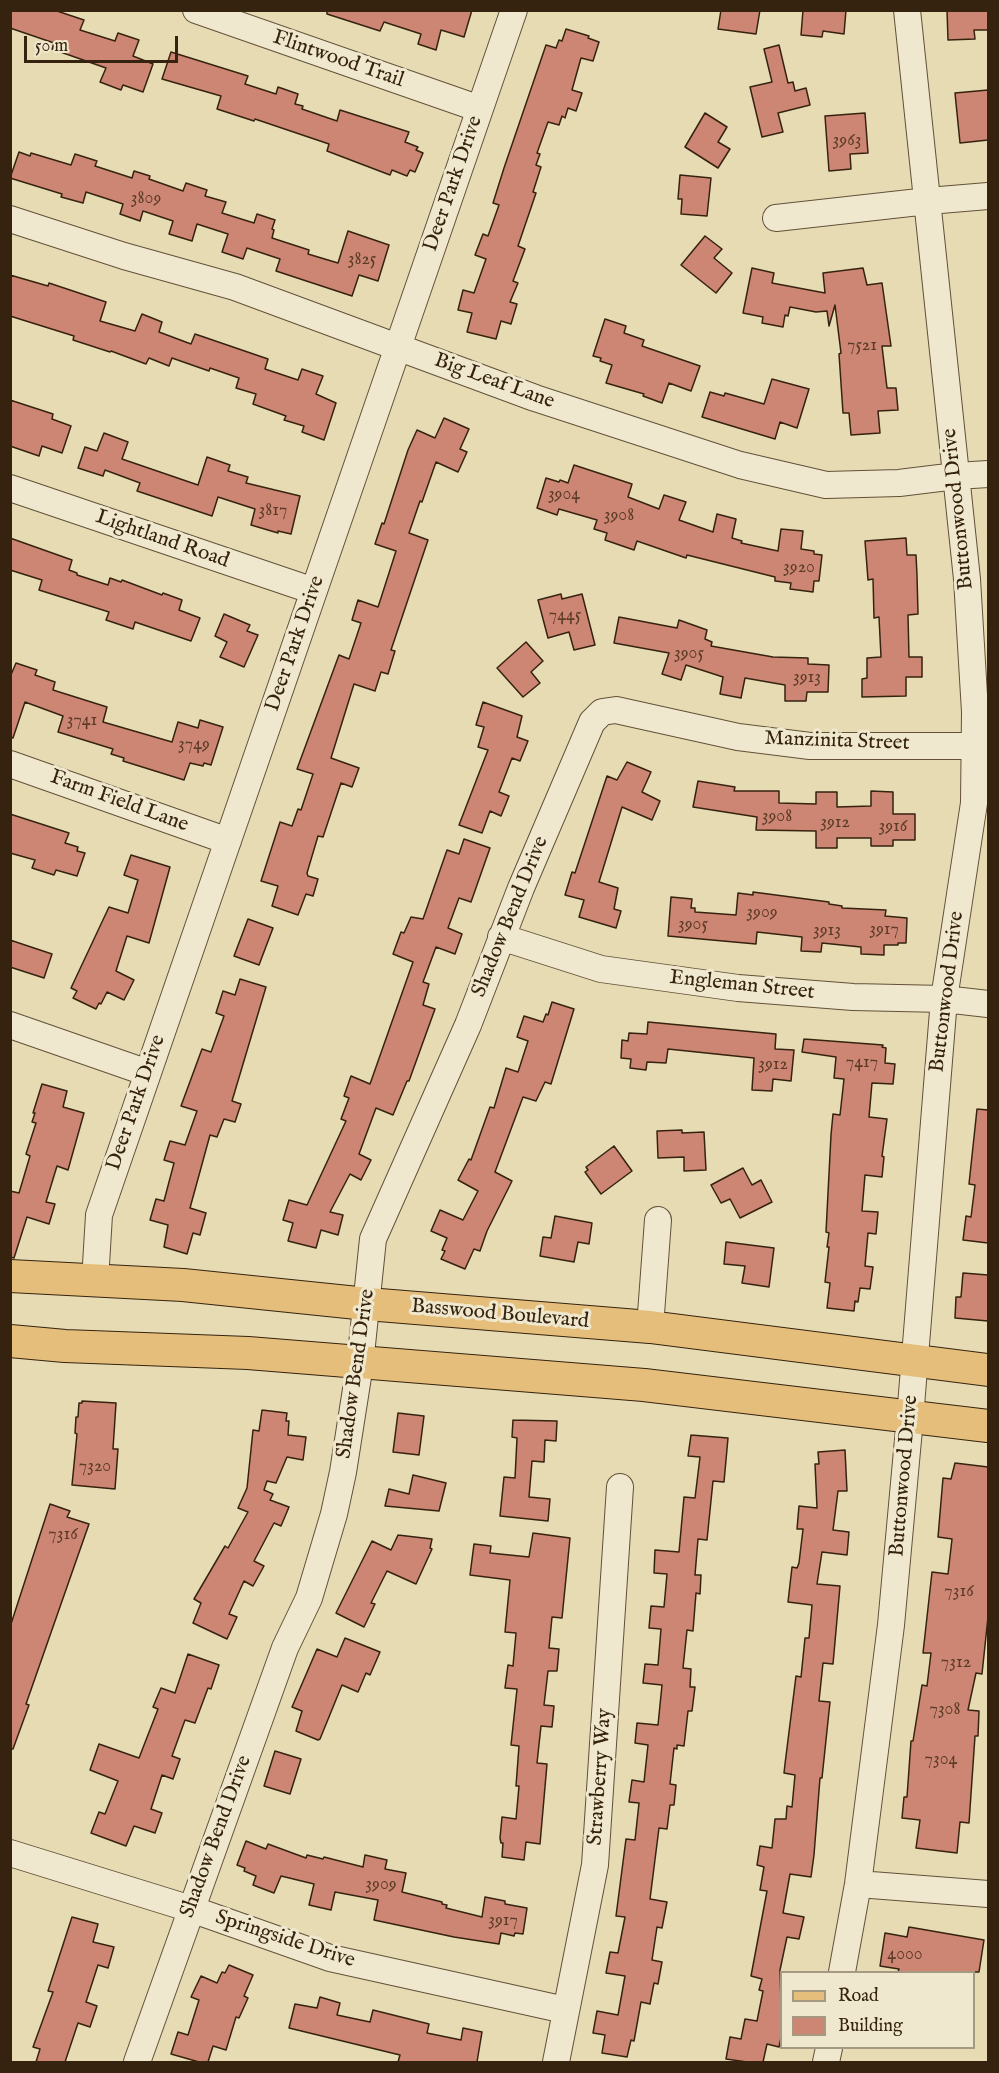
<!DOCTYPE html>
<html>
<head>
<meta charset="utf-8">
<style>
	body { margin:0 }
	#map { position:relative; width:999px; height:2073px; overflow:hidden; background:#e7dbb4; font-family:"IM FELL English",serif }
	canvas { display:block }
	.frame { position:absolute; inset:0; border:12px solid #36230f; pointer-events:none }
	.legend { position:absolute; left:780px; top:1971px; width:195px; height:78px; box-sizing:border-box; background:#efe8ce; border:2px solid #a59982; margin:0; padding:8px 10px; list-style:none; font-size:18px; color:#36230f }
	.legend li { display:flex; align-items:center; gap:12px; height:30px }
	.legend b { width:30px; border:2px solid #a59982 }
	.scale { position:absolute; left:24px; top:36px; width:154px; height:27px; box-sizing:border-box; border:3px solid #36230f; border-top:0; padding-left:8px; font-size:18px; line-height:21px; white-space:nowrap; color:#36230f; -webkit-text-stroke:4px #efe8ce; paint-order:stroke }
</style>
</head>
<body>
<div id="map">
<canvas width="999" height="2073"></canvas>
<div class="frame"></div>
<ul class="legend">
<li><b style="height:8px;background:#e4be7a"></b>Road</li>
<li><b style="height:16px;background:#cd8673"></b>Building</li>
</ul>
<div class="scale">50 m</div>
</div>
<script>
const ctx = document.querySelector('canvas').getContext('2d');
ctx.lineJoin = 'round';
function fill(path, color) {
  ctx.fillStyle = color;
  ctx.fill(path, 'evenodd');
}
function shape(rows) {
  const path = new Path2D();
  for (const r of rows) {
    path.moveTo(r[0], r[1]);
    for (let i = 2; i < r.length; i += 2) path.lineTo(r[i], r[i + 1]);
  }
  return path;
}
function stroke(path, color, width, dash) {
  ctx.strokeStyle = color;
  ctx.lineWidth = width;
  ctx.lineCap = dash ? 'butt' : 'round';
  ctx.setLineDash(dash || []);
  ctx.stroke(path);
}
function drawText(font, color, halo, rows, align = 'center') {
  ctx.font = font + ' "IM FELL English",serif';
  ctx.lineWidth = 6;
  ctx.setLineDash([]);
  ctx.textBaseline = 'middle';
  ctx.strokeStyle = halo;
  ctx.fillStyle = color;
  for (const [text, x, y, turn = 0] of rows) {
    ctx.save();
    ctx.translate(x, y);
    ctx.rotate((+turn || 0) * Math.PI / 180);
    ctx.textAlign = isNaN(turn) ? turn : align;
    if (halo) ctx.strokeText(text, 0, 0);
    ctx.fillText(text, 0, 0);
    ctx.restore();
  }
}
const building = shape([
	[10,10,54,10,84,20,80,30,115,41,118,33,139,40,133,56,153,64,143,92,123,85,121,90,100,82,106,68,52,49,54,43,10,28,10,10],
	[327,10,472,10,464,37,441,30,436,50,418,44,421,34,384,22,380,31,327,14,327,10],
	[721,10,760,10,756,34,718,29,721,10],
	[803,10,846,10,844,34,823,31,822,37,801,35,803,10],
	[947,10,988,10,988,30,974,30,975,39,948,40,947,10],
	[566,29,589,36,588,38,599,42,593,61,581,58,572,90,582,93,576,111,568,108,565,118,562,116,559,125,548,122,537,153,540,154,536,165,541,167,533,192,536,193,518,246,525,249,513,281,518,283,510,302,517,304,511,324,501,321,496,339,467,332,472,313,458,310,463,290,474,293,486,259,475,255,483,234,488,236,499,205,493,203,504,168,546,45,556,48,559,40,562,41,566,29],
	[779,45,788,83,793,82,795,91,806,88,810,105,778,113,783,132,762,137,750,87,772,82,764,49,779,45],
	[171,52,248,76,245,84,276,94,278,87,298,94,295,104,303,106,302,109,337,121,340,110,409,132,405,142,418,147,416,150,423,153,415,172,410,170,407,176,392,170,390,175,327,151,329,144,255,119,254,121,217,109,221,96,162,79,171,52],
	[988,90,988,140,960,143,955,93,988,90],
	[705,113,727,127,718,142,730,149,718,168,685,147,705,113],
	[865,113,868,153,850,154,851,169,829,171,825,116,865,113],
	[19,152,30,156,31,153,71,165,75,154,97,161,95,166,132,178,134,171,150,176,149,179,183,191,186,183,207,190,205,196,226,202,222,213,254,223,257,214,275,220,272,229,274,230,272,238,309,250,308,254,338,263,348,231,389,245,378,281,359,275,352,296,276,271,280,259,247,248,243,259,222,252,228,234,197,224,192,241,169,234,173,221,143,211,140,221,120,214,123,204,86,192,83,203,61,197,62,194,10,178,19,152],
	[680,175,711,178,707,216,681,214,682,199,678,199,680,175],
	[705,236,722,249,714,258,732,273,716,293,681,265,705,236],
	[752,268,774,273,772,283,825,293,823,273,863,268,867,285,882,283,891,346,882,346,887,388,896,388,898,410,878,411,880,433,851,435,849,413,843,413,839,354,841,353,835,305,829,326,827,311,816,312,790,307,788,316,785,315,783,327,762,323,763,317,743,313,752,268],
	[10,275,48,286,49,283,106,302,100,321,135,331,142,314,162,322,159,332,191,344,195,334,268,359,265,369,298,380,302,369,323,376,316,394,336,403,324,440,302,432,304,426,284,420,286,416,253,404,256,394,236,388,239,378,210,368,209,371,172,358,169,366,149,358,146,364,111,351,110,352,73,340,74,336,10,316,10,275],
	[605,319,626,326,624,333,644,340,642,346,700,366,691,391,669,383,662,403,643,396,644,394,606,383,612,365,600,361,601,358,593,356,605,319],
	[772,379,809,389,797,428,780,422,775,439,702,417,710,392,724,396,725,393,764,404,772,379],
	[10,400,53,414,52,419,71,426,62,453,42,446,39,456,10,446,10,400],
	[444,418,469,429,460,449,467,452,458,472,436,462,422,502,420,501,409,533,428,540,391,650,395,651,388,674,381,672,375,691,354,684,331,758,359,768,352,787,341,783,323,837,318,836,307,873,308,876,318,879,313,896,306,894,298,915,272,906,278,886,261,881,280,822,292,826,298,809,301,810,313,774,297,769,339,655,349,659,361,623,352,620,358,600,378,607,381,598,396,551,375,544,382,523,384,524,408,450,417,430,435,438,444,418],
	[104,433,128,442,122,459,198,485,207,457,230,465,228,471,248,477,246,483,300,496,291,534,278,531,278,533,251,525,255,509,218,497,212,516,137,491,140,483,105,470,103,476,78,468,85,447,97,451,104,433],
	[574,465,632,484,628,497,659,509,664,495,686,502,679,520,713,532,717,514,736,519,732,538,742,541,741,543,778,551,781,529,803,531,801,549,814,551,814,554,822,555,819,581,814,581,813,592,790,589,791,583,775,581,775,577,687,555,686,558,637,541,634,550,605,540,607,533,594,529,597,520,559,509,557,515,537,508,546,478,559,482,560,480,568,483,574,465],
	[10,538,72,560,69,570,77,573,77,575,108,585,110,578,121,582,122,580,162,595,163,593,182,600,179,610,200,618,191,641,135,622,133,629,106,620,109,612,39,590,42,580,10,570,10,538],
	[906,538,907,555,916,555,917,575,918,614,908,615,909,657,922,657,922,677,906,677,906,696,862,697,862,679,867,678,867,658,881,657,879,617,874,618,873,579,868,580,865,541,906,538],
	[561,594,562,599,582,594,595,645,574,650,569,632,548,638,538,600,561,594],
	[224,614,250,625,247,631,258,635,244,667,220,657,227,642,215,636,224,614],
	[619,617,677,628,679,620,707,630,705,639,712,642,711,646,773,657,808,658,808,664,829,665,828,692,807,692,806,701,785,701,785,685,745,678,741,698,720,694,723,677,686,665,681,680,662,674,669,653,614,643,619,617],
	[526,642,543,661,531,672,540,683,523,697,497,668,526,642],
	[16,663,37,670,35,675,55,682,53,690,107,707,103,722,172,742,178,722,198,728,200,720,223,727,211,765,204,763,203,766,190,763,184,780,123,761,124,758,111,754,113,749,58,732,63,716,25,702,13,738,10,737,10,677,16,663],
	[483,702,522,716,517,737,528,741,520,761,512,758,499,792,509,796,501,816,490,811,482,833,459,825,488,750,478,747,484,727,476,725,483,702],
	[627,762,651,772,642,792,660,801,652,820,622,807,599,882,618,888,614,909,621,911,616,928,579,917,584,900,565,895,572,872,575,873,607,776,617,780,627,762],
	[698,781,735,787,734,791,779,791,779,803,816,804,816,792,837,792,837,807,871,806,871,791,893,792,893,814,915,814,915,840,893,840,893,846,871,846,871,838,837,838,837,848,816,848,816,831,756,830,757,817,693,807,698,781],
	[10,814,69,833,65,843,78,847,77,851,85,853,77,876,56,870,54,875,32,868,35,860,10,853,10,814],
	[464,839,490,848,471,902,459,898,448,928,462,934,455,954,436,947,423,982,429,984,423,1005,435,1009,409,1081,407,1081,393,1115,376,1108,359,1154,371,1160,361,1180,350,1174,330,1212,343,1215,338,1235,321,1230,316,1248,288,1241,293,1223,283,1220,289,1200,307,1205,346,1121,341,1119,349,1098,344,1096,351,1076,370,1084,413,962,393,954,401,932,404,933,411,917,423,919,447,850,459,854,464,839],
	[131,855,170,867,149,943,127,936,116,971,134,980,124,1000,107,992,101,1004,99,1003,96,1009,73,998,77,991,71,988,109,907,128,913,138,880,124,875,131,855],
	[753,892,829,902,829,904,842,906,842,908,886,910,885,916,907,918,906,943,898,943,898,945,884,945,884,955,861,954,861,947,822,943,821,952,801,951,802,937,757,932,756,944,668,936,671,897,692,899,691,908,695,908,695,912,736,915,738,893,753,895,753,892],
	[248,919,273,928,259,965,234,956,248,919],
	[10,940,52,954,44,978,10,967,10,940],
	[240,979,266,987,232,1101,241,1104,235,1122,224,1119,217,1137,210,1135,190,1208,206,1213,200,1235,193,1233,187,1254,164,1247,168,1225,150,1220,156,1199,164,1201,174,1163,164,1160,170,1141,185,1145,197,1111,181,1106,202,1049,211,1052,224,1016,216,1013,223,991,235,995,240,979],
	[552,1002,574,1009,551,1084,545,1082,536,1101,523,1097,495,1172,512,1181,487,1231,480,1251,474,1249,465,1269,441,1259,445,1251,442,1250,447,1238,431,1231,440,1210,463,1220,478,1191,458,1180,469,1159,471,1160,490,1107,494,1108,506,1068,518,1072,528,1041,517,1037,524,1016,543,1022,546,1014,548,1015,552,1002],
	[648,1022,776,1034,775,1049,794,1050,791,1081,773,1079,772,1091,752,1090,754,1058,668,1049,666,1063,647,1062,646,1070,630,1068,631,1059,621,1058,622,1040,628,1041,629,1033,647,1034,648,1022],
	[804,1039,883,1045,882,1047,886,1048,885,1063,895,1064,893,1084,872,1083,869,1117,887,1119,882,1156,884,1157,882,1177,865,1175,862,1211,878,1212,876,1234,868,1233,865,1266,873,1267,870,1289,860,1288,858,1302,855,1301,854,1311,827,1308,830,1283,825,1282,829,1247,827,1247,829,1233,826,1232,831,1135,833,1114,840,1115,844,1079,834,1078,836,1057,802,1052,804,1039],
	[42,1084,67,1091,63,1107,84,1113,68,1170,57,1166,46,1202,55,1204,49,1224,27,1217,14,1258,10,1257,10,1191,19,1193,30,1156,26,1154,36,1123,32,1122,35,1113,33,1113,42,1084],
	[977,1109,988,1110,988,1243,963,1240,966,1216,971,1217,975,1185,969,1184,977,1109],
	[682,1130,682,1133,704,1132,706,1170,684,1171,684,1157,658,1158,657,1131,682,1130],
	[614,1146,632,1171,601,1194,585,1172,588,1170,586,1167,614,1146],
	[743,1168,752,1185,761,1180,772,1202,740,1218,730,1199,721,1203,711,1185,743,1168],
	[555,1216,592,1223,589,1244,578,1242,574,1262,540,1256,543,1237,551,1238,555,1216],
	[726,1242,774,1248,769,1287,742,1283,745,1266,724,1264,726,1242],
	[963,1273,988,1275,988,1321,955,1318,956,1297,961,1297,963,1273],
	[82,1401,116,1403,113,1449,118,1449,115,1489,72,1485,77,1434,75,1433,76,1417,78,1417,79,1403,82,1403,82,1401],
	[262,1410,287,1413,286,1421,289,1421,288,1435,306,1437,303,1460,287,1457,276,1483,267,1481,264,1490,273,1494,270,1500,289,1507,281,1526,274,1523,254,1561,264,1566,253,1586,244,1581,229,1614,237,1617,227,1639,193,1623,201,1603,194,1599,225,1546,228,1548,248,1512,238,1508,247,1488,253,1430,259,1431,262,1410],
	[398,1413,424,1416,419,1455,393,1452,398,1413],
	[513,1420,557,1421,556,1441,545,1440,544,1462,532,1461,529,1497,550,1499,548,1521,500,1516,504,1477,515,1478,517,1438,512,1437,513,1420],
	[691,1435,728,1438,724,1482,713,1481,707,1540,698,1539,695,1575,701,1575,700,1594,696,1593,693,1631,687,1630,683,1668,691,1669,690,1687,695,1687,692,1711,688,1711,684,1746,677,1745,677,1749,674,1748,670,1784,676,1785,674,1805,670,1805,667,1829,659,1828,650,1899,667,1902,662,1928,657,1927,652,1960,662,1962,658,1984,654,1983,650,2004,641,2002,634,2041,631,2040,627,2057,602,2053,605,2035,593,2033,597,2011,618,2015,625,1976,606,1973,610,1952,618,1953,625,1917,616,1916,626,1839,635,1840,639,1803,629,1802,632,1780,644,1782,648,1745,635,1743,637,1723,658,1725,662,1685,643,1683,645,1664,658,1665,661,1629,649,1628,651,1606,664,1607,667,1574,654,1573,655,1550,679,1552,684,1497,695,1498,700,1457,688,1456,691,1435],
	[845,1450,847,1491,838,1491,833,1530,849,1532,847,1555,822,1552,817,1584,840,1586,833,1664,823,1663,819,1701,830,1702,822,1778,820,1778,814,1855,811,1877,790,1874,783,1913,804,1917,799,1939,787,1937,780,1970,782,2033,779,2047,767,2044,763,2062,747,2062,726,2059,730,2037,741,2039,745,2019,757,2021,763,1991,759,1990,762,1979,751,1976,767,1891,760,1890,764,1867,757,1865,760,1846,772,1848,775,1819,786,1819,787,1806,792,1807,795,1775,784,1773,785,1764,796,1676,801,1677,805,1638,809,1638,812,1605,788,1602,792,1567,797,1568,799,1563,803,1529,797,1529,799,1506,817,1508,815,1464,819,1464,818,1452,845,1450],
	[955,1463,988,1467,988,1617,982,1674,976,1673,968,1710,979,1711,978,1736,975,1736,969,1823,960,1822,957,1853,916,1848,920,1820,902,1818,904,1797,907,1797,911,1741,913,1741,922,1685,927,1686,931,1653,923,1653,932,1572,948,1574,952,1539,938,1537,943,1478,951,1479,955,1463],
	[413,1475,446,1483,439,1511,385,1506,389,1489,409,1494,413,1475],
	[50,1504,70,1511,67,1517,89,1524,26,1704,29,1705,13,1749,10,1749,10,1627,50,1504],
	[533,1533,570,1538,562,1618,552,1617,549,1648,559,1649,557,1671,548,1671,544,1705,554,1706,552,1727,541,1726,537,1763,547,1764,540,1844,526,1842,524,1860,502,1857,503,1843,501,1843,500,1838,502,1817,516,1819,519,1786,516,1786,519,1746,511,1745,517,1689,505,1688,508,1665,513,1666,516,1633,505,1632,510,1580,470,1575,474,1544,491,1546,490,1553,529,1557,533,1533],
	[398,1535,432,1539,430,1548,432,1549,416,1584,387,1571,371,1603,375,1604,364,1627,336,1613,372,1541,391,1550,398,1535],
	[345,1638,380,1652,370,1675,366,1673,358,1692,342,1685,320,1739,318,1740,296,1731,302,1711,292,1707,317,1649,337,1657,345,1638],
	[188,1654,219,1665,211,1689,208,1688,195,1723,185,1720,172,1756,180,1759,173,1779,162,1775,151,1809,162,1813,155,1833,134,1826,126,1846,91,1833,99,1812,105,1814,118,1781,90,1770,99,1744,139,1758,158,1709,153,1707,161,1688,175,1693,188,1654],
	[275,1751,301,1759,290,1794,264,1786,275,1751],
	[246,1841,266,1849,268,1844,306,1858,307,1855,323,1859,324,1857,363,1867,365,1855,387,1860,385,1869,406,1873,402,1892,442,1902,442,1904,447,1905,446,1908,482,1917,485,1897,505,1901,505,1904,527,1908,523,1934,515,1933,514,1936,501,1933,499,1944,454,1937,374,1920,378,1900,335,1892,331,1910,309,1905,314,1884,281,1876,274,1893,253,1885,256,1876,244,1871,245,1868,237,1865,246,1841],
	[72,1917,98,1924,93,1942,114,1947,108,1968,98,1965,86,2002,97,2006,90,2027,78,2023,65,2062,36,2062,40,2049,33,2047,53,1992,48,1991,72,1917],
	[909,1927,984,1940,979,1972,898,1972,899,1969,880,1966,885,1933,907,1937,909,1927],
	[229,1965,253,1975,244,1996,248,1998,239,2018,236,2017,226,2050,213,2046,208,2062,199,2062,171,2054,178,2032,188,2035,199,2000,191,1997,201,1976,217,1983,222,1972,225,1973,229,1965],
	[320,1997,340,2003,337,2015,370,2022,373,2010,429,2024,427,2033,461,2040,463,2028,482,2032,477,2062,398,2062,400,2055,289,2028,295,2004,317,2008,320,1997]
]);
fill(building, '#cd8673');
stroke(building, '#36230f', 1.5);
const minor = shape([
	[196,10,480,109],
	[776,218,928,201,988,196],
	[10,219,124,256,235,287,535,398,740,465,826,485,899,483,956,476,988,474],
	[10,488,314,591],
	[10,764,228,841],
	[501,937,601,969,738,988,853,997,944,999,988,1004],
	[10,1025,148,1073],
	[95,1281,99,1215,514,10],
	[650,1327,658,1220],
	[10,1853,191,1909,330,1958,565,2010],
	[858,1884,988,1894],
	[842,1972,858,1884,891,1625,910,1418,944,999,974,803,975,712,967,579,907,10],
	[137,2062,285,1648,309,1598,334,1514,343,1472,360,1364,373,1239,468,1025,521,888,592,722,602,712,616,710,738,737,810,746,988,746],
	[556,2062,595,1865,620,1487],
	[826,2062,829,2048]
]);
const major = shape([
	[10,1276,183,1285,367,1304,650,1327,988,1370],
	[10,1341,65,1346,248,1353,644,1385,988,1426]
]);
stroke(minor, '#625138', 28);
stroke(major, '#36230f', 34);
stroke(minor, '#efe8ce', 26);
stroke(major, '#e4be7a', 32);
drawText('18px', '#5c3c28', null, [
	["3963",847,141],
	["3809",146,199],
	["3825",362,260],
	["7521",862,346],
	["3904",564,495],
	["3817",273,511],
	["3908",619,516],
	["3920",799,568],
	["7445",565,616],
	["3905",689,654],
	["3913",807,678],
	["3741",82,721],
	["3749",194,745],
	["3908",777,817],
	["3912",835,823],
	["3916",893,827],
	["3909",762,913],
	["3905",693,925],
	["3917",884,930],
	["3913",827,931],
	["7417",862,1063],
	["3912",773,1065],
	["7320",95,1467],
	["7316",63,1535],
	["7316",959,1592],
	["7312",956,1663],
	["7308",945,1710],
	["7304",941,1760],
	["3909",381,1885],
	["3917",503,1921],
	["4000",905,1955]
]);
drawText('21px', '#36230f', '#efe8ce', [
	["Flintwood Trail",338,60,19],
	["Deer Park Drive",454,184,-71],
	["Big Leaf Lane",494,382,20],
	["Buttonwood Drive",959,509,-96],
	["Lightland Road",162,540,19],
	["Deer Park Drive",296,644,-71],
	["Manzinita Street",837,742,2],
	["Farm Field Lane",119,802,20],
	["Shadow Bend Drive",511,917,-68],
	["Engleman Street",742,986,6],
	["Buttonwood Drive",948,992,-83],
	["Deer Park Drive",137,1103,-71],
	["Basswood Boulevard",500,1315,5],
	["Shadow Bend Drive",357,1374,-82],
	["Buttonwood Drive",905,1476,-85],
	["Strawberry Way",601,1777,-86],
	["Shadow Bend Drive",217,1837,-70],
	["Springside Drive",285,1940,18]
]);
</script>
</body>
</html>
